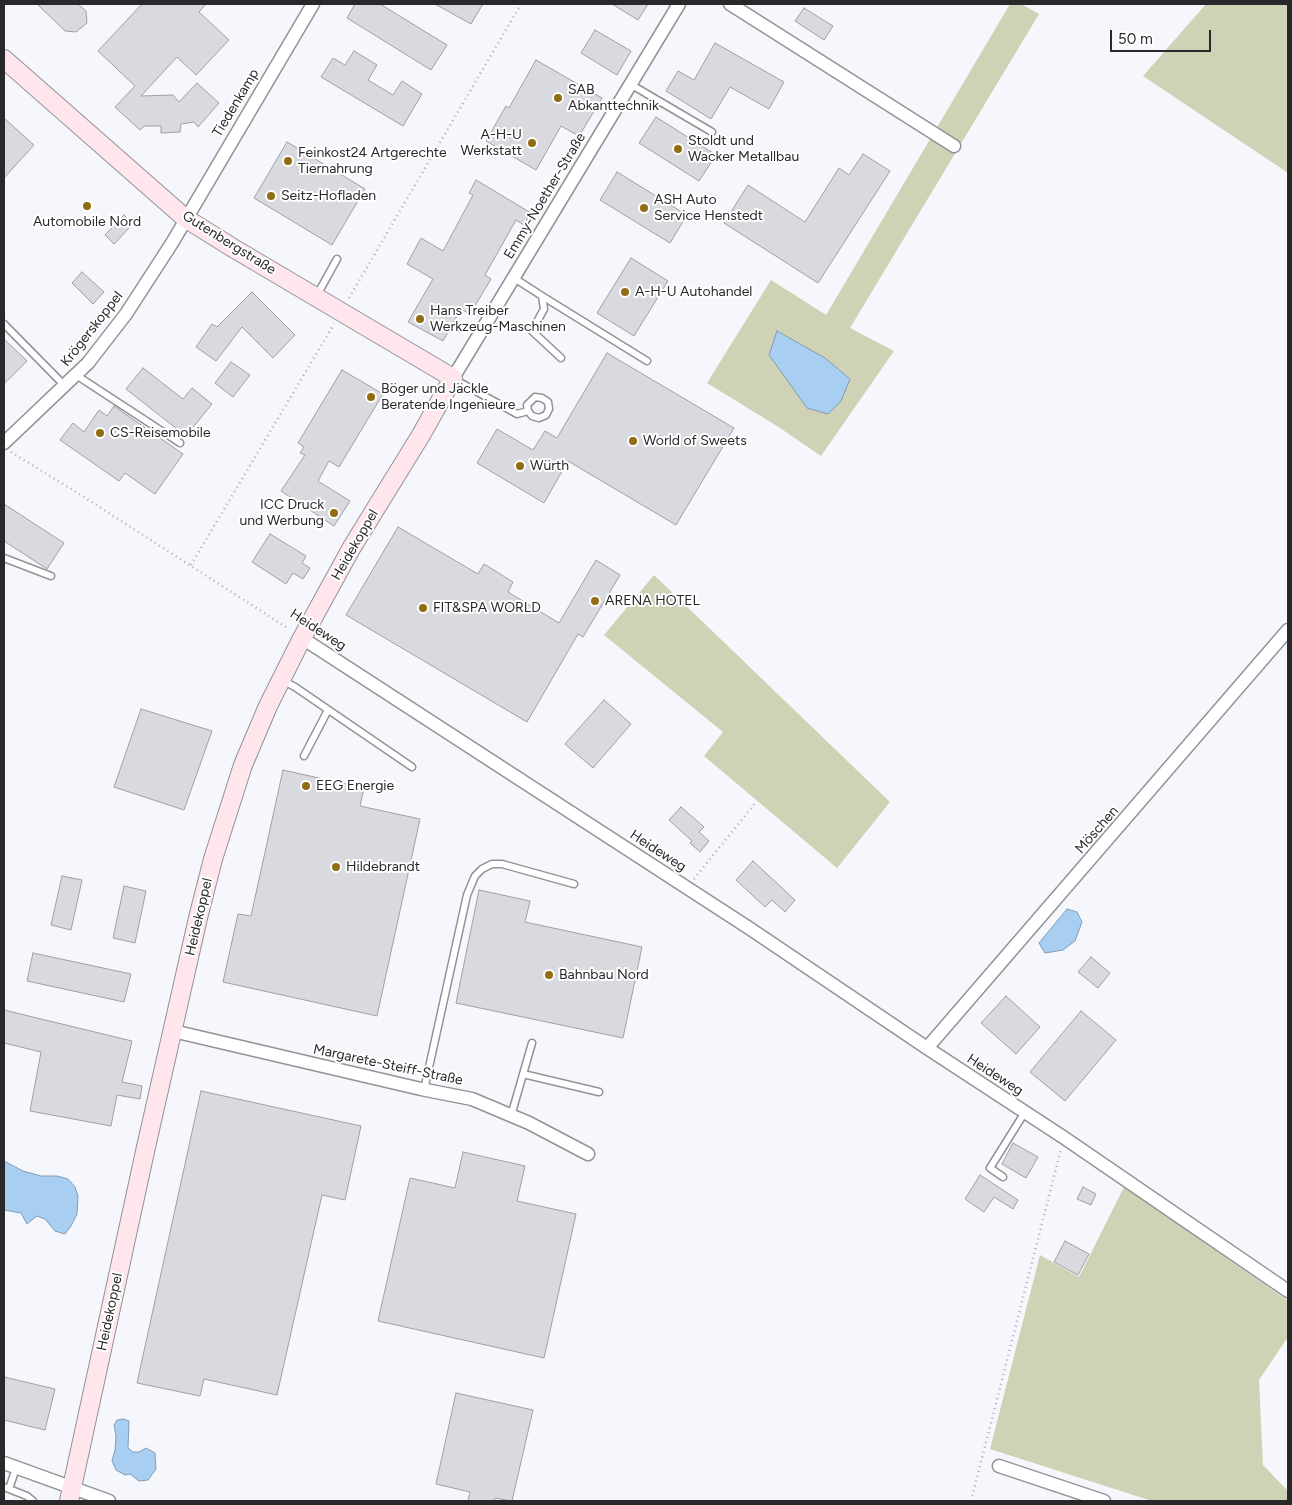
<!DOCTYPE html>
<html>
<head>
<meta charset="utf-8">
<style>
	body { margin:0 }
	#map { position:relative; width:1292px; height:1505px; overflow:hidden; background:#f6f7fc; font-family:Figtree,sans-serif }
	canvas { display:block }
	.frame { position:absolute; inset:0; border:5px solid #29292b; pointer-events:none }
	.scale { position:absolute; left:1110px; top:30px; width:101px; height:22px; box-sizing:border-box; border:2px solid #29292b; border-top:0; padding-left:6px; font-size:15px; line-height:18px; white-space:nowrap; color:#29292b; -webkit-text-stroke:4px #fff; paint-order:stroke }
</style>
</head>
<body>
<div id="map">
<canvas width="1292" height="1505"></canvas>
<div class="frame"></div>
<div class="scale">50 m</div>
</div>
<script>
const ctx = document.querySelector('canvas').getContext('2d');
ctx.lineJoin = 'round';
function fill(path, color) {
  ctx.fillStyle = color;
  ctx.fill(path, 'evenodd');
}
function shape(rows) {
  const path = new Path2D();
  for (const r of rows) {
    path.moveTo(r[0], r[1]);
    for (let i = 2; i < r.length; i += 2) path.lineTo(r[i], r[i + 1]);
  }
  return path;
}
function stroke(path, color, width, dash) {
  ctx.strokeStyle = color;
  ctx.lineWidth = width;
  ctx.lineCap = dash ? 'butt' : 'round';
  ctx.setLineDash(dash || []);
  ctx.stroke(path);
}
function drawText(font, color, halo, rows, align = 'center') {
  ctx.font = font + ' Figtree,sans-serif';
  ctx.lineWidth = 4;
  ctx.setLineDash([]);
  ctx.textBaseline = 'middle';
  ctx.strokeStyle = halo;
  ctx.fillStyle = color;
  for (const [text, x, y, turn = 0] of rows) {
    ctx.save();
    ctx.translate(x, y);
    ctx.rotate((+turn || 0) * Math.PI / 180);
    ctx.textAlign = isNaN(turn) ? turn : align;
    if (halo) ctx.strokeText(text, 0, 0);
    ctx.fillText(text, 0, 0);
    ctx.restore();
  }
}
fill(shape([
	[1010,4,1021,4,1039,14,850,328,894,351,821,456,777,426,707,383,771,280,826,315],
	[1206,4,1288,4,1288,173,1143,76],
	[654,575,890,802,837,868,704,756,723,732,604,635],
	[1124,1187,1288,1301,1288,1337,1259,1380,1263,1465,1288,1491,1288,1501,1152,1501,990,1449,1040,1255,1079,1277]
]), '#cfd2b4');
const water = shape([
	[777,331,825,358,850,379,841,401,828,414,807,408,769,355,777,331],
	[1067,909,1077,912,1082,922,1075,941,1063,950,1045,953,1039,943,1067,909],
	[4,1161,23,1171,41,1176,57,1176,68,1179,75,1187,78,1196,77,1214,71,1226,65,1234,55,1231,45,1219,37,1216,27,1224,21,1213,4,1210,4,1161],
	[123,1419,129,1421,128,1448,133,1452,139,1452,146,1448,155,1453,156,1469,148,1480,139,1481,130,1474,125,1475,116,1470,112,1461,115,1450,116,1436,114,1425,117,1420,123,1419]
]);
fill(water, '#a8cef1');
stroke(water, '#829cb6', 1);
const building = shape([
	[37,4,78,4,86,11,87,23,76,32,65,31,37,4],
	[142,4,206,4,199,12,229,40,196,75,177,57,141,96,173,95,179,102,197,83,219,103,198,127,194,122,181,124,180,132,161,133,161,126,145,126,140,130,115,107,135,86,98,51,142,4],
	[355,4,380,4,447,45,431,70,347,18,355,4],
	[435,4,483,4,471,24,435,4],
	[612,4,648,4,638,20,612,4],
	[804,8,833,26,824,40,795,21,804,8],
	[595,30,631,51,617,75,581,53,595,30],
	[715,43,784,82,769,109,730,87,711,119,666,91,678,71,694,80,715,43],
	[354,51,377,65,368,80,393,95,402,81,422,94,403,126,321,77,333,58,345,65,354,51],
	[536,60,602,98,579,136,561,126,536,170,486,141,506,106,509,108,536,60],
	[656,117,716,155,699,181,639,143,656,117],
	[4,118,34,145,4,178,4,118],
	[287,142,365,189,332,245,254,198,287,142],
	[863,154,890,171,818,283,724,223,748,185,805,222,839,168,849,175,863,154],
	[617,172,687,215,670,243,600,200,617,172],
	[476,180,531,213,524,225,516,220,485,275,491,279,470,314,461,309,443,341,408,322,433,279,407,264,421,238,443,251,473,195,469,193,476,180],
	[124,215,133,224,114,244,105,235,124,215],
	[631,258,668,281,634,336,597,313,631,258],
	[82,272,104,292,93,304,72,283,82,272],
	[252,292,295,335,273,358,242,327,216,361,196,347,212,324,217,327,252,292],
	[4,339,27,361,4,384,4,339],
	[607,353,734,428,676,525,568,461,544,503,477,463,497,429,533,450,545,431,557,438,607,353],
	[231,362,250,375,233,397,215,383,231,362],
	[143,368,183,399,192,388,212,404,186,436,126,389,143,368],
	[342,370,383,394,339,467,329,461,318,481,350,501,334,526,281,491,305,455,300,453,304,447,298,443,342,370],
	[114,406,183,454,155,494,125,473,119,481,60,440,73,423,84,432,99,410,107,416,114,406],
	[4,504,64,543,47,569,4,541,4,504],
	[398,527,478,574,484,564,513,582,508,592,559,623,596,560,620,575,583,637,578,634,527,722,346,615,398,527],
	[270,534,306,556,302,563,310,568,303,579,293,573,286,584,252,562,270,534],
	[604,700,631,724,593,768,565,744,604,700],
	[141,709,212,731,184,810,114,787,141,709],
	[283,770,364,788,360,806,420,819,377,1016,223,982,238,914,251,916,283,770],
	[681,807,704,827,699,832,709,841,700,852,690,843,692,841,669,820,681,807],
	[753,861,795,900,785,912,772,900,765,907,736,880,753,861],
	[62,876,82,880,71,930,51,925,62,876],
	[124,886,146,891,135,943,113,938,124,886],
	[479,890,530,901,525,922,642,947,623,1038,456,1003,479,890],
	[33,953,131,974,124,1002,27,981,33,953],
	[1091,957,1110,973,1098,988,1078,972,1091,957],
	[1006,996,1040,1027,1016,1054,981,1023,1006,996],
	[4,1010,132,1041,122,1082,142,1086,140,1099,117,1095,111,1126,30,1111,41,1052,4,1043,4,1010],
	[1081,1011,1116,1040,1065,1101,1030,1072,1081,1011],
	[201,1091,361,1126,345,1200,322,1195,277,1395,204,1379,200,1396,137,1383,201,1091],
	[1013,1143,1038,1157,1026,1178,1002,1164,1013,1143],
	[463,1152,525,1166,517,1201,576,1214,544,1358,378,1321,410,1178,455,1188,463,1152],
	[980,1175,1018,1200,1013,1209,994,1197,984,1212,965,1199,980,1175],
	[1083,1187,1096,1194,1091,1205,1077,1199,1083,1187],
	[1065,1241,1089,1254,1078,1275,1054,1262,1065,1241],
	[4,1377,55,1389,45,1430,4,1420,4,1377],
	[456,1393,533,1410,512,1501,495,1498,494,1501,468,1501,470,1492,436,1484,456,1393]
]);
fill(building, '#d8dadf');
stroke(building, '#9ea0a4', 1);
const lane = shape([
	[630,84,712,132],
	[514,278,542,296,544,309,532,331,561,358],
	[317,295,337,259],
	[542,296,647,361],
	[4,324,65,386],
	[76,375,180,443],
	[454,379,517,414,528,411,532,416,539,418,546,415,549,409,548,402,542,398,535,397,527,405,528,411],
	[4,558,51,576],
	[282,680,295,687,412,767],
	[304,756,328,710],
	[523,1074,599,1092],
	[424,1090,467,895,475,876,482,869,492,864,502,864,574,884],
	[511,1116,532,1043],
	[1003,1177,990,1168,1025,1112],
	[4,1487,27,1496,33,1501],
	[9,1489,16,1468]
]);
const street = shape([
	[730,4,954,146],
	[453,378,679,4],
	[4,443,88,363,126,314,172,243,313,4],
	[302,638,749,928,927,1048,1063,1137,1288,1291],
	[173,1031,421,1089,472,1099,529,1123,588,1154],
	[927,1048,1288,630],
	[4,1463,109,1501],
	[999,1466,1104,1501]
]);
const secondary = shape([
	[4,59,185,218,233,248,453,378,421,435,352,547,302,638,268,706,243,765,213,859,198,918,146,1147,69,1501]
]);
stroke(lane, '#919397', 9);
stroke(street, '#919397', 15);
stroke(secondary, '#919397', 20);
stroke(shape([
	[349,298,521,4],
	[11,452,84,497,289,629],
	[191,565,334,324],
	[694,879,756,802],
	[971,1501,1061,1149]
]), '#abacb0', 2.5, [1, 4]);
stroke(lane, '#fff', 6);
stroke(street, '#fff', 12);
stroke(secondary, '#ffe6ed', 18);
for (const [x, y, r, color] of [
	[558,98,5,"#906c12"],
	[532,143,5,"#906c12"],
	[678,149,5,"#906c12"],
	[288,161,5,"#906c12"],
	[271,196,5,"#906c12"],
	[87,206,5,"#906c12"],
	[644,208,5,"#906c12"],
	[625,292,5,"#906c12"],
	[420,319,5,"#906c12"],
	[371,397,5,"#906c12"],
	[100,433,5,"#906c12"],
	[633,441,5,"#906c12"],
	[520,466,5,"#906c12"],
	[334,513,5,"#906c12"],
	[595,601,5,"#906c12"],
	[423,608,5,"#906c12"],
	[306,786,5,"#906c12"],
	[336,867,5,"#906c12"],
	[549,975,5,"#906c12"]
]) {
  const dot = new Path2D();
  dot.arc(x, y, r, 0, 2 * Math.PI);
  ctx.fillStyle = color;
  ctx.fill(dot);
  stroke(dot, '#fff', 2);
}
drawText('14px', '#29292b', '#fff', [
	["SAB",568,90],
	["Abkanttechnik",568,106],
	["A-H-U",522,135,"right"],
	["Werkstatt",522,151,"right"],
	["Stoldt und",688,141],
	["Wacker Metallbau",688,157],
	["Feinkost24 Artgerechte",298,153],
	["Tiernahrung",298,169],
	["Seitz-Hofladen",281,196],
	["ASH Auto",654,200],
	["Service Henstedt",654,216],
	["Automobile Nord",87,222,"center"],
	["A-H-U Autohandel",635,292],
	["Hans Treiber",430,311],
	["Werkzeug-Maschinen",430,327],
	["Böger und Jäckle",381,389],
	["Beratende Ingenieure",381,405],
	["CS-Reisemobile",110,433],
	["World of Sweets",643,441],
	["Würth",530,466],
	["ICC Druck",324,505,"right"],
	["und Werbung",324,521,"right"],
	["ARENA HOTEL",605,601],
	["FIT&SPA WORLD",433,608],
	["EEG Energie",316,786],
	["Hildebrandt",346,867],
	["Bahnbau Nord",559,975]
], 'left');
drawText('14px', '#29292b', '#fff', [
	["Tiedenkamp",236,103,-59],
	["Emmy-Noether-Straße",545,196,-59],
	["Gutenbergstraße",229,243,32],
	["Krögerskoppel",92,329,-52],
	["Heidekoppel",355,545,-60],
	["Heideweg",318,630,33],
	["Möschen",1097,830,-49],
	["Heideweg",658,851,33],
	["Heidekoppel",199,917,-77],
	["Margarete-Steiff-Straße",388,1065,12],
	["Heideweg",995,1075,33],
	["Heidekoppel",110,1312,-78]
]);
</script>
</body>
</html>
